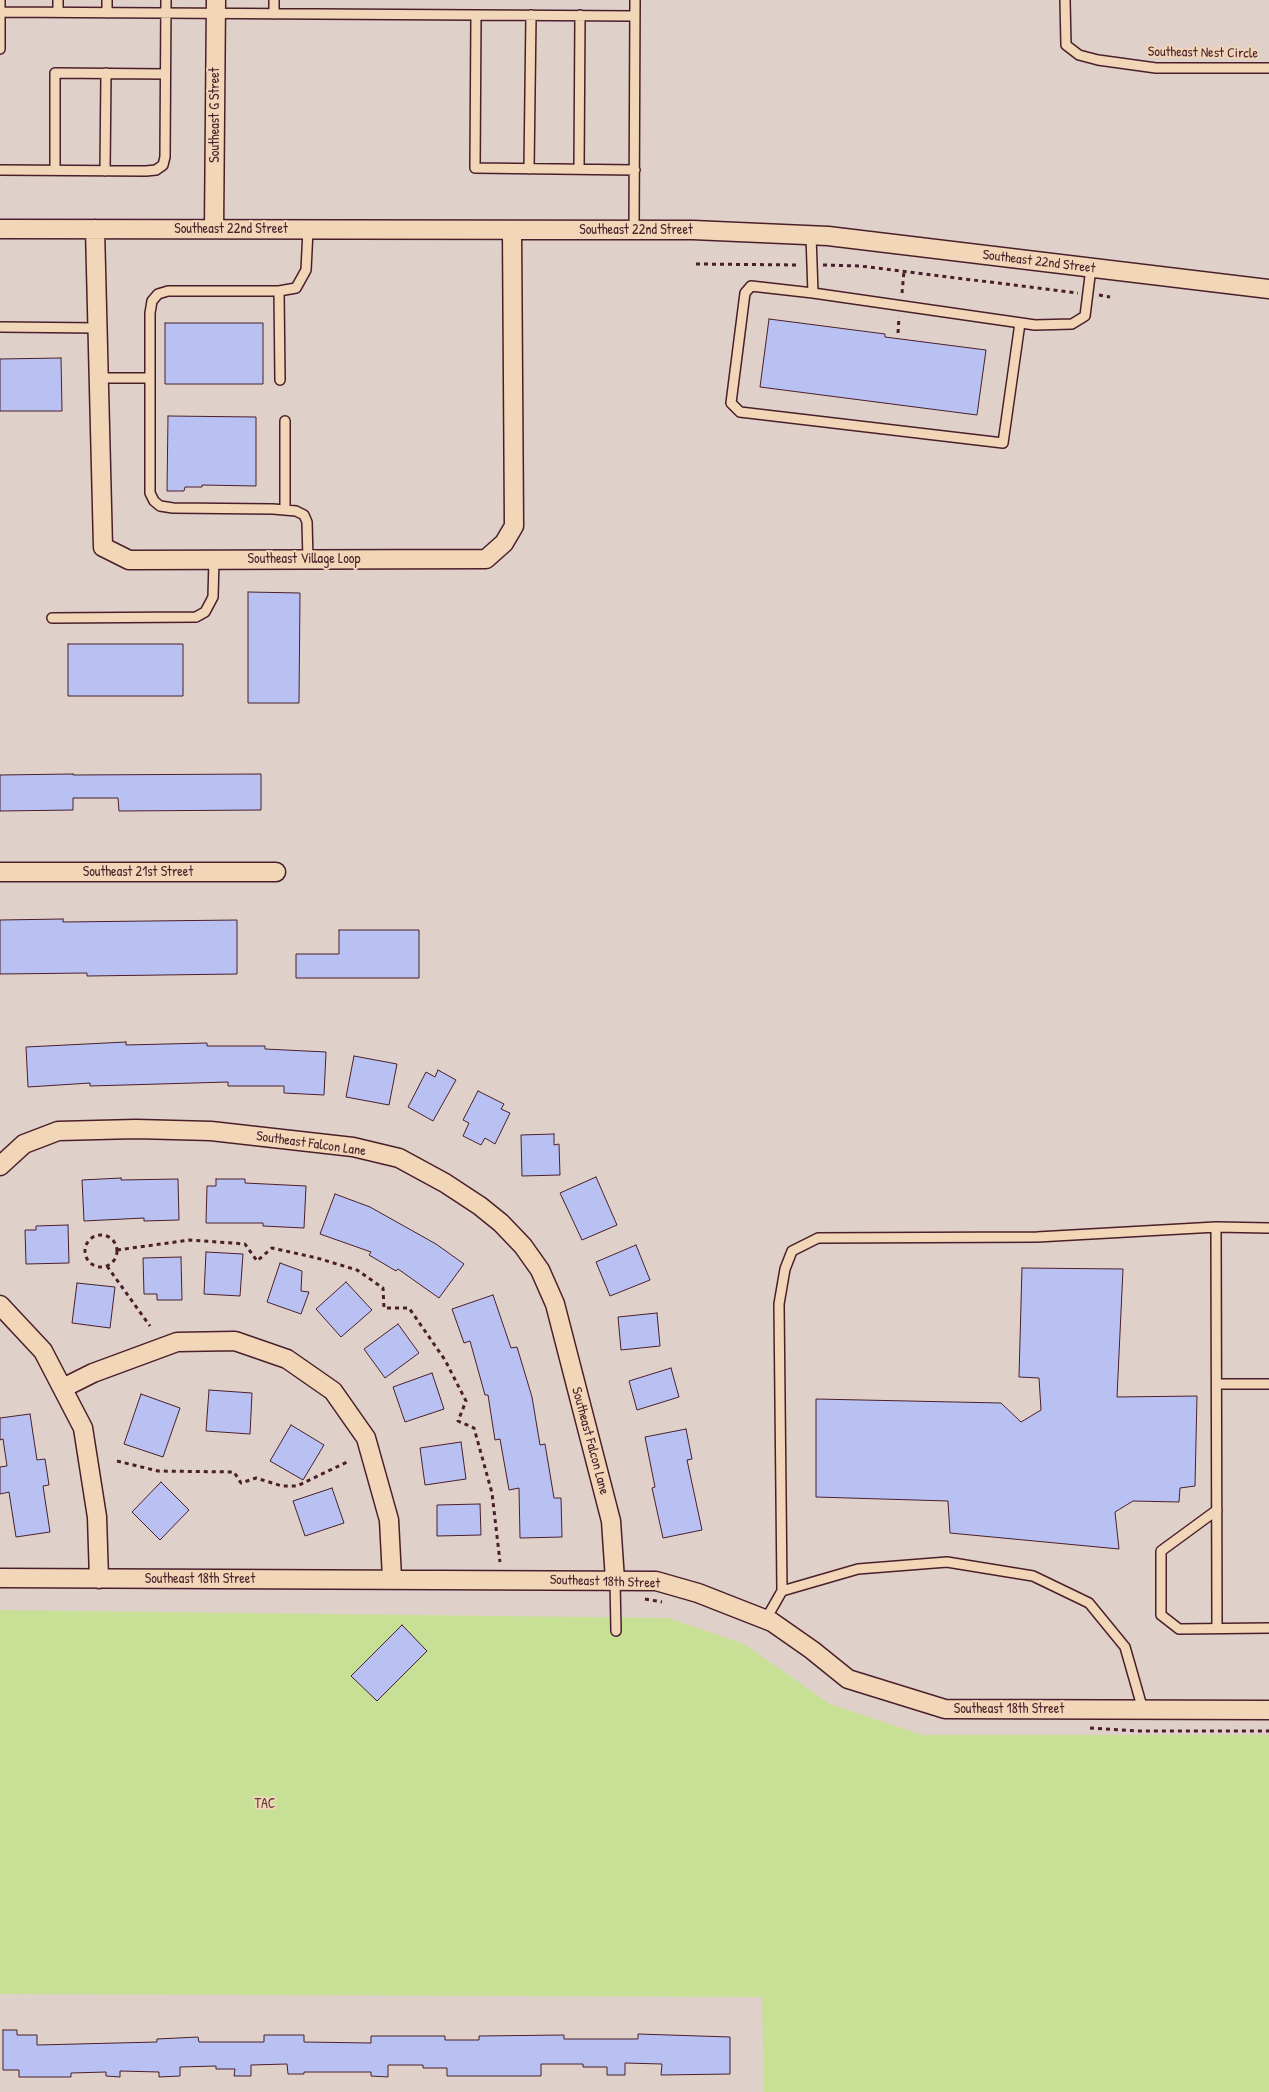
<!DOCTYPE html>
<html>
<head>
<meta charset="utf-8">
<style>
	body { margin:0 }
	canvas { display:block; background:#e0d0ca }
</style>
</head>
<body>
<canvas width="1269" height="2092"></canvas>
<script>
const ctx = document.querySelector('canvas').getContext('2d');
ctx.lineJoin = 'round';
function fill(path, color) {
  ctx.fillStyle = color;
  ctx.fill(path, 'evenodd');
}
function shape(rows) {
  const path = new Path2D();
  for (const r of rows) {
    if (r.length === 3) {
      path.moveTo(r[0] + r[2], r[1]);
      path.arc(r[0], r[1], r[2], 0, 2 * Math.PI);
      continue;
    }
    path.moveTo(r[0], r[1]);
    for (let i = 2; i < r.length; i += 2) path.lineTo(r[i], r[i + 1]);
  }
  return path;
}
function stroke(path, color, width, dash) {
  ctx.strokeStyle = color;
  ctx.lineWidth = width;
  ctx.lineCap = dash ? 'butt' : 'round';
  ctx.setLineDash(dash || []);
  ctx.stroke(path);
}
function drawText(font, color, halo, rows, align = 'center') {
  ctx.font = font + ' "Patrick Hand",sans-serif';
  ctx.lineWidth = 4;
  ctx.setLineDash([]);
  ctx.textBaseline = 'middle';
  ctx.strokeStyle = halo;
  ctx.fillStyle = color;
  for (const [text, x, y, turn = 0] of rows) {
    ctx.save();
    ctx.translate(x, y);
    ctx.rotate((+turn || 0) * Math.PI / 180);
    ctx.textAlign = isNaN(turn) ? turn : align;
    if (halo) ctx.strokeText(text, 0, 0);
    ctx.fillText(text, 0, 0);
    ctx.restore();
  }
}
fill(shape([
	[0,1610,669,1618,744,1644,830,1704,922,1735,1269,1735,1269,2092,764,2092,762,1997,0,1994]
]), '#c8e096');
const building = shape([
	[769,319,885,334,885,337,986,350,977,415,760,387,769,319],
	[165,323,263,323,263,384,165,384,165,323],
	[61,358,62,411,0,411,0,359,61,358],
	[168,416,256,417,256,486,202,485,202,487,185,487,184,491,167,491,168,416],
	[248,592,300,593,299,703,248,703,248,592],
	[68,644,183,644,183,696,68,696,68,644],
	[73,774,73,775,261,774,261,810,119,811,118,798,73,798,73,810,0,811,0,775,73,774],
	[63,919,63,922,237,920,237,974,87,976,87,973,0,974,0,920,63,919],
	[339,930,419,930,419,978,296,978,296,954,339,954,339,930],
	[126,1042,126,1045,207,1043,207,1046,265,1046,265,1049,326,1052,324,1095,284,1093,284,1086,228,1086,228,1082,90,1086,90,1083,28,1087,26,1047,126,1042],
	[354,1056,397,1064,389,1105,346,1097,354,1056],
	[438,1070,456,1080,433,1121,408,1107,426,1072,435,1077,438,1070],
	[478,1091,504,1104,501,1109,510,1113,495,1144,485,1138,481,1145,463,1136,469,1123,463,1120,478,1091],
	[554,1134,554,1145,559,1144,560,1175,522,1176,521,1135,554,1134],
	[596,1177,617,1225,582,1240,560,1193,596,1177],
	[121,1178,121,1180,178,1179,179,1220,144,1221,144,1218,84,1221,82,1180,121,1178],
	[216,1179,245,1179,245,1183,306,1186,304,1228,263,1226,263,1223,206,1223,207,1186,216,1186,216,1179],
	[335,1194,370,1207,436,1244,464,1264,439,1298,398,1269,396,1271,369,1255,371,1252,320,1234,335,1194],
	[68,1225,69,1263,26,1264,25,1230,36,1230,36,1226,68,1225],
	[636,1245,650,1280,610,1296,596,1262,636,1245],
	[206,1252,243,1254,240,1296,204,1294,206,1252],
	[181,1257,182,1300,157,1300,157,1294,144,1294,143,1258,181,1257],
	[280,1263,302,1271,301,1291,309,1292,301,1314,267,1302,280,1263],
	[1022,1268,1123,1269,1117,1397,1197,1396,1195,1486,1180,1488,1179,1502,1133,1501,1115,1512,1119,1549,950,1533,948,1501,816,1497,816,1399,1001,1403,1021,1422,1041,1410,1039,1378,1019,1377,1022,1268],
	[346,1282,372,1310,341,1337,316,1309,346,1282],
	[77,1283,115,1287,110,1328,72,1323,77,1283],
	[493,1295,511,1348,517,1347,532,1397,540,1445,545,1444,554,1498,561,1498,562,1537,520,1538,519,1488,509,1490,500,1439,495,1440,488,1395,485,1395,470,1341,464,1343,452,1309,493,1295],
	[657,1313,660,1346,621,1350,618,1317,657,1313],
	[398,1324,419,1353,385,1378,364,1349,398,1324],
	[671,1368,679,1397,637,1410,629,1381,671,1368],
	[432,1373,444,1409,405,1422,393,1387,432,1373],
	[209,1390,252,1393,250,1434,206,1431,209,1390],
	[141,1394,180,1408,163,1457,124,1444,141,1394],
	[30,1414,37,1460,45,1459,49,1485,43,1486,50,1532,16,1537,9,1492,0,1494,0,1467,7,1466,3,1439,0,1440,0,1418,30,1414],
	[291,1425,324,1445,303,1480,270,1461,291,1425],
	[686,1429,692,1459,687,1460,702,1530,663,1538,652,1488,655,1487,645,1437,686,1429],
	[461,1442,466,1479,425,1485,420,1448,461,1442],
	[161,1482,189,1510,160,1540,132,1512,161,1482],
	[332,1488,344,1523,305,1536,293,1501,332,1488],
	[480,1504,481,1535,437,1536,437,1505,480,1504],
	[402,1625,427,1651,377,1701,351,1676,402,1625],
	[3,2030,17,2030,17,2035,37,2035,37,2045,157,2042,157,2039,198,2037,199,2042,264,2042,264,2035,304,2035,304,2042,371,2043,371,2036,445,2036,445,2040,479,2040,479,2036,564,2035,564,2039,638,2039,638,2034,730,2037,730,2074,661,2075,662,2064,625,2063,625,2075,607,2075,607,2067,583,2067,583,2064,541,2064,541,2076,447,2076,447,2068,423,2068,423,2065,388,2065,388,2077,371,2076,371,2072,304,2072,304,2074,288,2074,287,2064,251,2065,251,2076,234,2076,235,2069,216,2069,216,2066,180,2067,180,2076,159,2077,159,2072,120,2071,120,2077,106,2076,106,2072,71,2073,71,2077,19,2077,19,2070,3,2070,3,2030]
]);
fill(building, '#b9c1f3');
stroke(building, '#4a1f2b', 1);
const service = shape([
	[1065,0,1066,45,1079,55,1098,60,1156,68,1269,68],
	[0,12,635,16],
	[58,12,58,0],
	[107,13,107,0],
	[274,14,274,0],
	[476,15,475,168,635,170],
	[0,49,0,0],
	[529,169,531,15],
	[579,169,580,15],
	[0,170,146,171,156,170,163,165,165,157,166,0],
	[55,170,55,73,165,74],
	[105,171,106,73],
	[634,230,635,0],
	[811,236,813,293,1035,325,1072,324,1085,316,1091,268],
	[279,291,280,380],
	[813,293,751,286,745,293,731,403,740,412,1003,443,1020,323],
	[0,327,98,328],
	[99,378,150,378,150,493,154,501,160,506,173,508,273,509,296,511,304,515,307,522,308,559],
	[150,378,150,313,152,301,158,294,168,291,279,291,296,288,306,270,308,230],
	[285,510,285,421],
	[52,618,196,617,205,612,213,597,214,560],
	[1217,1384,1269,1384],
	[1217,1510,1161,1551,1161,1615,1179,1629,1269,1628],
	[615,1580,616,1631],
	[782,1591,779,1304,785,1269,792,1251,818,1238,1037,1237,1216,1227],
	[766,1619,782,1591,858,1569,947,1562,1033,1576,1089,1603,1125,1647,1143,1710],
	[1217,1627,1216,1227,1269,1228]
]);
const minor = shape([
	[0,229,693,230,828,236,1269,289],
	[95,229,103,547,129,560,486,559,504,543,514,526,512,230],
	[214,229,216,0],
	[0,872,276,872],
	[0,1166,24,1144,58,1131,136,1129,211,1131,353,1147,399,1158,445,1183,480,1206,501,1223,523,1246,540,1270,555,1304,611,1521,615,1580],
	[0,1305,43,1351,83,1428,97,1517,99,1579],
	[63,1388,93,1373,177,1342,235,1341,287,1359,333,1391,366,1438,389,1520,392,1578],
	[0,1578,656,1581,698,1593,772,1622,812,1650,848,1679,945,1709,1269,1710]
]);
stroke(service, '#4a1f2b', 12);
stroke(minor, '#4a1f2b', 21);
stroke(shape([
	[696,264,799,265],
	[823,265,860,266,1078,293],
	[902,293,904,271],
	[1099,295,1110,297],
	[898,333,899,317],
	[101,1251,16],
	[117,1250,190,1240,245,1244,257,1261,272,1248,317,1258,357,1270,383,1288,384,1308,409,1308,445,1360,466,1401,458,1421,474,1428,492,1493,500,1562],
	[107,1266,150,1326],
	[117,1461,158,1471,234,1472,241,1483,256,1478,282,1486,297,1486,347,1462],
	[645,1599,662,1602],
	[1090,1728,1136,1731,1269,1731]
]), '#4a1f2b', 3, [4, 4]);
stroke(service, '#f1d6b8', 9);
stroke(minor, '#f1d6b8', 18);
drawText('14px', '#4a1f2b', '#f1d6b8', [
	["Southeast Nest Circle",1203,53,1],
	["Southeast G Street",215,115,-90],
	["Southeast 22nd Street",231,229],
	["Southeast 22nd Street",636,230],
	["Southeast 22nd Street",1039,262,7],
	["Southeast Village Loop",304,559],
	["Southeast 21st Street",138,872],
	["Southeast Falcon Lane",311,1144,8],
	["Southeast Falcon Lane",590,1441,75],
	["Southeast 18th Street",200,1579],
	["Southeast 18th Street",605,1582,2],
	["Southeast 18th Street",1009,1709]
]);
drawText('14px', '#5d3c3b', '#f1d6b8', [
	["TAC",265,1804]
]);
</script>
</body>
</html>
